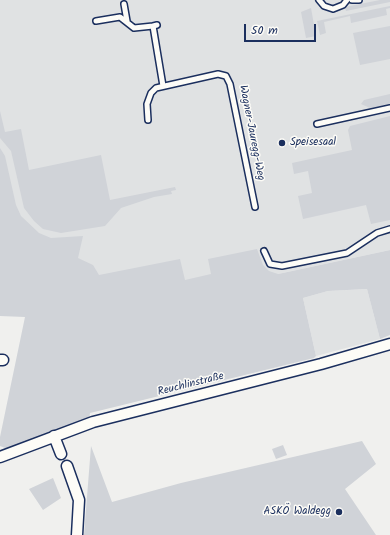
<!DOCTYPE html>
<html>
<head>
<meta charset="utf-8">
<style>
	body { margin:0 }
	#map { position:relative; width:390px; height:535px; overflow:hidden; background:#f0f0ee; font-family:Kalam,sans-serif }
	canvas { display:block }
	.scale { position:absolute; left:244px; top:24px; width:72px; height:18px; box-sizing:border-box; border:2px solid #1b2f5e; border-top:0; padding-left:5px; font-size:12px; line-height:14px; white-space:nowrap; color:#1b2f5e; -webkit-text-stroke:3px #fdfcf7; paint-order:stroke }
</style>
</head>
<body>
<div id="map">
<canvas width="390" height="535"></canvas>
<div class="scale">50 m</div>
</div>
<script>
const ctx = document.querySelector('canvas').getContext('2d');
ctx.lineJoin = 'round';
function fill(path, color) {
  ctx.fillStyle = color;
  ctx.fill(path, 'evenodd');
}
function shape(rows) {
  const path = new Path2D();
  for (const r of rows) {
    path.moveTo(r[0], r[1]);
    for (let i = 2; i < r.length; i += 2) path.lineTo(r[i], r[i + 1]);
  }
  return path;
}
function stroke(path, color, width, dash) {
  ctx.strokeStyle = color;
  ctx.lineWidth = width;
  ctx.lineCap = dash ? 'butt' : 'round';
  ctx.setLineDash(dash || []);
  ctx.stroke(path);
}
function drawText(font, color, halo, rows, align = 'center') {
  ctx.font = font + ' Kalam,sans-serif';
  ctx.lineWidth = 3;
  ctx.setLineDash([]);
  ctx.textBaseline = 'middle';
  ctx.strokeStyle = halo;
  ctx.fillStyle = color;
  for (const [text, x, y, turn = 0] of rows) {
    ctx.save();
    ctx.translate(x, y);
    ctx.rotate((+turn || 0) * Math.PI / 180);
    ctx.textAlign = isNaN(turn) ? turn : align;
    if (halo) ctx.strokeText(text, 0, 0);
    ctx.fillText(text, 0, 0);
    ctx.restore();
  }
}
fill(shape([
	[0,0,390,0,390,250,278,274,58,310,0,208],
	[367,289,380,339,316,356,303,298,328,291]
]), '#e0e2e3');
fill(shape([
	[380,0,390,0,390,2,346,11,345,7],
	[390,6,390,8,386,9,387,15,351,23,350,16,324,22,326,33,320,35,317,21],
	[311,8,316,36,306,38,301,12],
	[390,26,390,59,360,65,353,33],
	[390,94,390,104,370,108,361,104,364,100],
	[0,111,5,132,21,129,29,170,101,155,110,200,175,187,176,190,171,191,172,194,154,197,121,208,105,226,61,233,43,229,34,221,24,208,11,151,0,138],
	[390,116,390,220,371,224,366,205,303,219,298,196,312,193,308,171,294,174,292,163,352,150,348,130,350,126],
	[0,148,5,156,16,205,21,216,39,233,51,238,83,236,78,258,93,265,99,275,180,259,185,280,211,274,208,259,257,249,263,265,269,271,278,274,390,250,390,335,380,339,367,289,328,291,303,298,316,356,314,358,90,413,89,419,8,449,0,446,0,437,25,317,0,316],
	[362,441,376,464,345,489,376,535,84,535,91,446,112,502,181,483],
	[283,445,287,455,276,459,272,449],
	[53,478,61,498,43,510,29,489]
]), '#d0d3d8');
const lane = shape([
	[319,0,324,6,333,9,343,5,347,0],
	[352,0,359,0],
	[124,4,127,21],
	[96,21,120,17,134,28,153,26],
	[157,25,153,26,163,86],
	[148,120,147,104,151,93,156,88,218,74,226,76,230,84,255,207],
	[317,124,390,108],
	[264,251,270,264,282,266,347,253,377,233,390,229]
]);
const street = shape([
	[0,360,3,360],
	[54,436,61,454],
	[0,457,93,422,321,364,390,344],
	[67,466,79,500,77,535]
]);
stroke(lane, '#1b2f5e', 8);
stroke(street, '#1b2f5e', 13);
stroke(lane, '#fdfcf7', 5);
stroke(street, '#fdfcf7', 10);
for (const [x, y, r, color] of [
	[282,143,4,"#1b2f5e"],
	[339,512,4,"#1b2f5e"]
]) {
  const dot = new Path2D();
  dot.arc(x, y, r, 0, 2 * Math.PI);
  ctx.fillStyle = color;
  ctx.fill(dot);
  stroke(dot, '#fdfcf7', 1.5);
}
drawText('11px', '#1b2f5e', '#fdfcf7', [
	["Wagner-Jauregg-Weg",251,133,79],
	["Reuchlinstraße",191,385,-14]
]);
drawText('11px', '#1b2f5e', '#fdfcf7', [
	["Speisesaal",290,143],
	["ASKÖ Waldegg",331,512,"right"]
], 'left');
</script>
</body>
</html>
